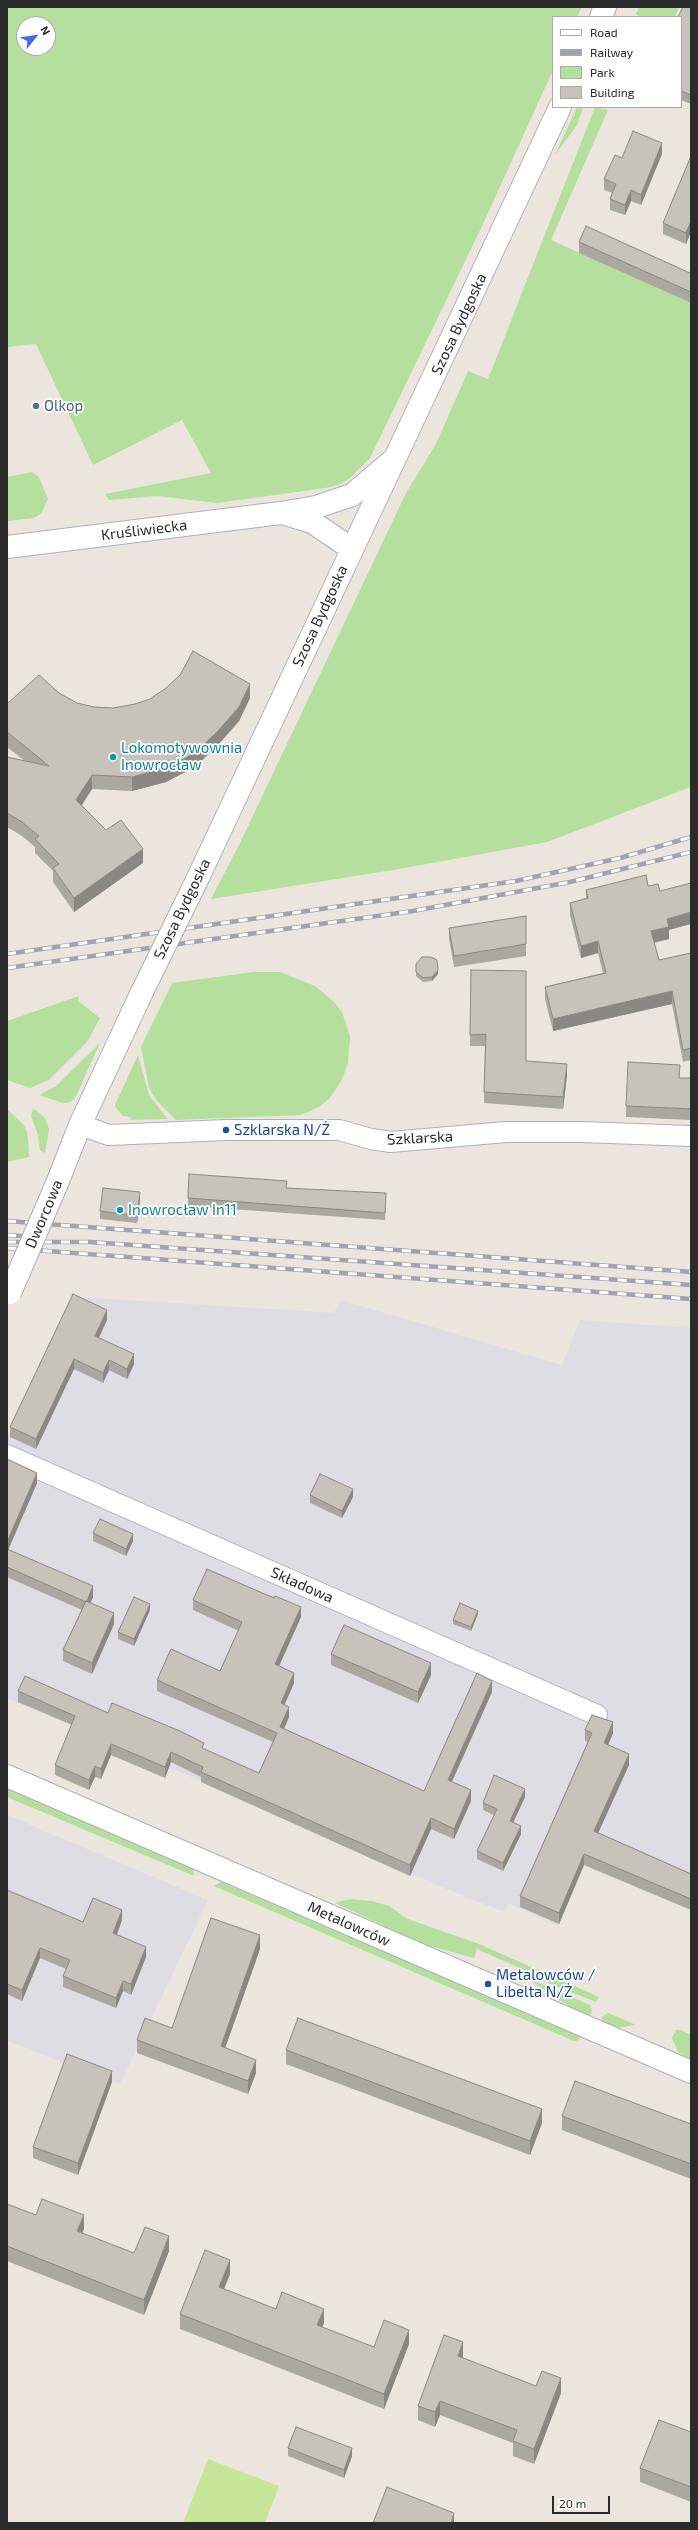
<!DOCTYPE html>
<html>
<head>
<meta charset="utf-8">
<style>
	body { margin:0 }
	#map { position:relative; width:698px; height:2530px; overflow:hidden; background:#ebe5dd; font-family:"Exo 2",sans-serif }
	canvas { display:block }
	.frame { position:absolute; inset:0; border:8px solid #2a2a2a; pointer-events:none }
	.legend { position:absolute; left:552px; top:16px; width:130px; height:92px; box-sizing:border-box; background:#fff; border:1px solid #aaa; margin:0; padding:5px 7px; list-style:none; font-size:12px; color:#2a2a2a }
	.legend li { display:flex; align-items:center; gap:8px; height:20px }
	.legend b { width:20px; border:1px solid #aaa }
	.north { position:absolute; left:16px; top:16px; width:40px; height:40px; box-sizing:border-box; background:#fff; border:1px solid #aaa; border-radius:50%; rotate:60deg; font-size:11px; font-weight:700; line-height:16px; text-align:center; color:#2a2a2a }
	.north::after { content:''; display:block; margin:auto; width:14px; height:18px; background:#4569f0; clip-path:polygon(50% 0,100% 100%,50% 72%,0 100%) }
	.scale { position:absolute; left:552px; top:2496px; width:58px; height:18px; box-sizing:border-box; border:2px solid #2a2a2a; border-top:0; padding-left:5px; font-size:12px; line-height:14px; white-space:nowrap; color:#2a2a2a; -webkit-text-stroke:3px #fff; paint-order:stroke }
</style>
</head>
<body>
<div id="map">
<canvas width="698" height="2530"></canvas>
<div class="frame"></div>
<ul class="legend">
<li><b style="height:5px;background:#fff"></b>Road</li>
<li><b style="height:5px;background:#a0a3b4"></b>Railway</li>
<li><b style="height:11px;background:#b5df9c"></b>Park</li>
<li><b style="height:11px;background:#c7c3bb"></b>Building</li>
</ul>
<div class="north">N</div>
<div class="scale">20 m</div>
</div>
<script>
const ctx = document.querySelector('canvas').getContext('2d');
ctx.lineJoin = 'round';
function fill(path, color) {
  ctx.fillStyle = color;
  ctx.fill(path, 'evenodd');
}
function shape(rows) {
  const path = new Path2D();
  for (const r of rows) {
    path.moveTo(r[0], r[1]);
    for (let i = 2; i < r.length; i += 2) path.lineTo(r[i], r[i + 1]);
  }
  return path;
}
function stroke(path, color, width, dash) {
  ctx.strokeStyle = color;
  ctx.lineWidth = width;
  ctx.lineCap = dash ? 'butt' : 'round';
  ctx.setLineDash(dash || []);
  ctx.stroke(path);
}
function drawText(font, color, halo, rows, align = 'center') {
  ctx.font = font + ' "Exo 2",sans-serif';
  ctx.lineWidth = 3.5;
  ctx.setLineDash([]);
  ctx.textBaseline = 'middle';
  ctx.strokeStyle = halo;
  ctx.fillStyle = color;
  for (const [text, x, y, turn = 0] of rows) {
    ctx.save();
    ctx.translate(x, y);
    ctx.rotate((+turn || 0) * Math.PI / 180);
    ctx.textAlign = isNaN(turn) ? turn : align;
    if (halo) ctx.strokeText(text, 0, 0);
    ctx.fillText(text, 0, 0);
    ctx.restore();
  }
}
fill(shape([
	[76,1297,334,1313,341,1300,562,1365,580,1320,691,1328,691,1910,583,1865,557,1925,508,1903,504,1912,365,1856,238,1797,7,1698,7,1437],
	[7,1815,208,1900,120,2084,7,2041]
]), '#dfdde4');
fill(shape([
	[7,7,582,7,577,17,553,17,553,70,483,224,370,458,349,479,338,485,326,488,217,503,157,496,109,500,105,494,211,473,182,420,93,465,36,344,7,347],
	[24,24,48,24,48,48,24,48],
	[639,7,679,7,675,17,641,17,636,14],
	[577,107,583,107,577,125,555,155],
	[595,107,608,110,551,240,691,303,691,787,547,842,399,869,211,899,240,843,406,493,436,444,468,371,488,379],
	[32,472,39,477,48,499,41,514,34,518,7,521,7,477],
	[253,972,280,972,315,986,334,1002,342,1012,350,1037,348,1063,341,1082,329,1099,319,1107,301,1115,176,1120,156,1100,149,1088,141,1047,172,983],
	[79,996,78,1001,100,1018,87,1042,49,1080,30,1088,7,1080,7,1021],
	[100,1043,76,1096,71,1102,63,1103,39,1095,56,1086],
	[138,1055,149,1095,168,1119,131,1120,130,1117,123,1116,116,1108,115,1105],
	[33,1108,45,1118,49,1129,45,1153,40,1150,38,1135,31,1116],
	[7,1109,23,1124,27,1132,29,1148,29,1157,7,1162],
	[7,1788,193,1868,194,1876,7,1797],
	[221,1882,581,2035,579,2040,574,2041,214,1886],
	[351,1899,372,1901,389,1906,408,1919,479,1944,599,1997,596,2002,523,1973,524,1970,477,1949,474,1958,423,1944,335,1903],
	[525,1977,590,2005,592,2011,590,2017,569,2006],
	[608,2013,636,2025,616,2028,601,2021,603,2016],
	[676,2030,681,2030,691,2035,691,2060,678,2052,672,2038]
]), '#b5df9c');
fill(shape([
	[208,2459,279,2486,265,2523,183,2523]
]), '#c7e698');
const street = shape([
	[80,1125,109,1135,226,1130,339,1130,371,1139,391,1142,506,1132,582,1132,691,1136],
	[7,1455,597,1715]
]);
const secondary = shape([
	[601,17,605,7],
	[285,514,312,522,352,549],
	[7,547,281,513,316,507,352,495,392,461],
	[196,882,560,107],
	[58,1181,80,1125,142,992],
	[7,1776,691,2072]
]);
stroke(street, '#adb0ba', 22);
stroke(secondary, '#adb0ba', 24);
stroke(street, '#fff', 20);
stroke(secondary, '#fff', 22);
const rail = shape([
	[7,954,516,881,620,858,691,837],
	[7,968,413,911,570,882,691,852],
	[7,1221,691,1272],
	[7,1235,34,1237],
	[7,1242,90,1242,691,1285],
	[7,1248,691,1299]
]);
stroke(rail, '#a0a3b4', 4.5);
stroke(rail, '#fff', 3, [9]);
const secondaryBridge = shape([
	[142,992,196,882],
	[10,1293,58,1181]
]);
stroke(secondaryBridge, '#adb0ba', 24, []);
stroke(secondaryBridge, '#fff', 22);
fill(shape([
	[691,7,691,104,681,100,681,17],
	[662,154,641,205,631,201,625,215,610,210,610,199,612,193,604,190,604,179,622,158],
	[691,156,691,232,686,244,663,234,663,223],
	[579,242,690,273,691,271,691,303,579,253],
	[59,693,77,703,94,707,113,708,250,698,239,721,218,745,195,767,166,782,132,791,92,789,82,805,106,830,143,863,74,912,53,882,53,871,35,853,35,847,22,836,7,827,7,757,25,761,7,747,7,704],
	[648,886,669,930,669,939,654,943,659,960,691,953,691,1060,683,1062,672,1004,553,1031,545,999,545,987,603,973,598,953,581,958,570,915,570,903,586,898,586,890],
	[526,916,526,956,454,967,449,939,449,928],
	[416,964,438,974,432,981,423,982,416,976],
	[471,970,526,1061,567,1075,563,1109,484,1103,485,1046,470,1046],
	[680,1078,691,1078,691,1120,626,1117,626,1106],
	[287,1188,386,1200,385,1220,188,1206,188,1198],
	[140,1200,137,1223,100,1219,100,1211],
	[107,1320,99,1337,134,1364,127,1379,109,1370,103,1383,74,1369,36,1449,10,1437,10,1427],
	[7,1459,37,1483,8,1549,93,1597,90,1603,114,1624,92,1674,63,1661,63,1650,82,1610,7,1577],
	[310,1495,353,1497,342,1518,310,1503],
	[93,1533,133,1541,126,1556,93,1541],
	[193,1600,301,1617,279,1666,294,1683,284,1705,289,1717,284,1729,424,1791,492,1692,452,1782,471,1801,454,1839,431,1829,410,1876,201,1782,201,1777,171,1762,165,1778,111,1755,101,1779,95,1777,89,1790,55,1775,55,1765,72,1725,18,1702,18,1691,108,1713,204,1749,259,1773,273,1742,157,1691,157,1680,220,1671,239,1631,193,1610],
	[150,1610,134,1646,118,1639,118,1632],
	[478,1614,471,1631,453,1624,453,1620],
	[331,1654,431,1675,418,1703,331,1665],
	[585,1730,613,1733,608,1745,629,1765,598,1833,691,1874,691,1910,584,1865,559,1924,520,1907,520,1896,588,1742,585,1741],
	[525,1797,513,1823,521,1834,503,1871,477,1859,477,1851,494,1815,483,1810,483,1803],
	[7,1890,83,1922,122,1920,117,1935,146,1957,131,1995,123,1991,116,2008,63,1987,63,1976,66,1969,40,1958,22,2001,7,1994],
	[260,1949,225,2048,256,2073,248,2094,137,2053,137,2040,172,2028],
	[286,2050,542,2123,530,2155,286,2064],
	[112,2082,78,2175,33,2158,33,2147],
	[562,2116,691,2124,691,2179,562,2130],
	[7,2204,36,2215,84,2229,82,2233,134,2253,169,2251,144,2315,7,2261],
	[230,2274,224,2289,276,2309,324,2323,322,2327,374,2347,409,2344,384,2409,180,2329,180,2314],
	[463,2356,462,2358,536,2386,561,2393,534,2464,513,2456,513,2443,440,2415,435,2427,418,2420,418,2406],
	[691,2432,691,2502,640,2482,640,2468],
	[288,2448,352,2456,344,2478,288,2456]
]), '#aba8a1');
fill(shape([
	[662,143,662,154,641,205,641,195],
	[631,190,631,201,625,215,625,205],
	[691,221,691,232,686,244,686,233],
	[250,684,250,698,239,721,218,745,195,767,166,782,132,791,132,777],
	[92,775,92,789,76,814,76,800],
	[143,849,143,863,74,912,74,898],
	[691,912,691,924,669,930,669,939,651,943,651,931,667,919],
	[598,941,598,953,581,958,581,946],
	[438,970,438,974,432,981,432,977],
	[672,991,672,1004,553,1031,553,1019],
	[567,1064,567,1075,563,1109,563,1097],
	[140,1192,140,1200,137,1223,137,1216],
	[107,1310,107,1320,95,1346,95,1336],
	[134,1354,134,1364,127,1379,127,1369],
	[74,1359,74,1369,36,1449,36,1439],
	[109,1360,109,1370,103,1383,103,1373],
	[37,1473,37,1483,7,1553,7,1542],
	[353,1489,353,1497,342,1518,342,1511],
	[133,1534,133,1541,126,1556,126,1549],
	[93,1586,93,1597,86,1612,86,1602],
	[150,1604,150,1610,134,1646,134,1639],
	[301,1607,301,1617,275,1675,275,1664],
	[478,1611,478,1614,471,1631,471,1627],
	[114,1613,114,1624,92,1674,92,1663],
	[431,1663,431,1675,418,1703,418,1692],
	[294,1673,294,1683,281,1713,281,1703],
	[492,1681,492,1692,448,1790,448,1780],
	[289,1707,289,1717,280,1738,280,1727],
	[613,1722,613,1733,604,1754,604,1743],
	[111,1744,111,1755,101,1779,101,1769],
	[171,1752,171,1762,165,1778,165,1767],
	[629,1754,629,1765,594,1842,594,1831],
	[95,1766,95,1777,89,1790,89,1780],
	[525,1789,525,1797,510,1829,510,1821],
	[471,1790,471,1801,454,1839,454,1829],
	[431,1818,431,1829,410,1876,410,1865],
	[521,1826,521,1834,503,1871,503,1863],
	[584,1854,584,1865,559,1924,559,1913],
	[122,1910,122,1920,113,1944,113,1933],
	[260,1935,260,1949,221,2060,221,2046],
	[146,1947,146,1957,131,1995,131,1984],
	[40,1948,40,1958,22,2001,22,1990],
	[123,1981,123,1991,116,2008,116,1998],
	[256,2060,256,2073,248,2094,248,2081],
	[112,2071,112,2082,78,2175,78,2163],
	[542,2109,542,2123,530,2155,530,2141],
	[84,2215,84,2229,77,2246,77,2231],
	[169,2236,169,2251,144,2315,144,2300],
	[230,2260,230,2274,219,2301,219,2287],
	[324,2309,324,2323,317,2339,317,2325],
	[409,2330,409,2344,384,2409,384,2394],
	[463,2342,463,2356,458,2370,458,2356],
	[561,2378,561,2393,534,2464,534,2449],
	[440,2401,440,2415,435,2427,435,2412],
	[352,2448,352,2456,344,2478,344,2470],
	[454,2513,454,2523,451,2523]
]), '#8b8883');
const building = shape([
	[683,7,691,7,691,95,681,91,681,17,678,17,683,7],
	[633,131,662,143,641,195,631,190,625,205,610,199,616,184,604,179,615,155,622,158,633,131],
	[691,156,691,221,686,233,663,223,691,156],
	[586,226,690,273,691,271,691,292,579,242,586,226],
	[193,651,250,684,239,707,218,731,195,753,166,768,132,777,92,775,76,800,106,830,121,820,143,849,74,898,53,868,59,864,35,839,39,836,22,822,7,813,7,757,49,766,7,732,7,704,39,675,59,693,77,703,94,707,113,708,135,704,150,699,166,688,180,675,193,651],
	[646,875,648,886,658,884,660,891,691,883,691,912,667,919,669,927,651,931,659,960,691,953,691,1048,683,1050,672,991,553,1019,545,987,606,973,598,941,581,946,570,903,588,898,586,890,646,875],
	[526,916,526,944,454,956,449,928,526,916],
	[422,957,431,957,437,960,438,970,432,977,423,978,416,972,416,964,422,957],
	[471,970,526,971,526,1061,567,1064,563,1097,484,1092,486,1034,470,1035,471,970],
	[628,1062,680,1065,679,1078,691,1078,691,1109,626,1106,628,1062],
	[189,1174,287,1181,286,1188,386,1193,385,1213,188,1198,189,1174],
	[103,1188,140,1192,137,1216,100,1211,103,1188],
	[73,1294,107,1310,95,1336,134,1354,127,1369,109,1360,103,1373,74,1359,36,1439,10,1427,73,1294],
	[7,1459,37,1473,7,1542,7,1459],
	[320,1474,353,1489,342,1511,310,1495,320,1474],
	[100,1519,133,1534,126,1549,93,1533,100,1519],
	[7,1549,93,1586,87,1601,86,1602,7,1567,7,1549],
	[207,1569,274,1598,275,1596,301,1607,275,1664,294,1673,281,1703,289,1707,280,1727,424,1791,477,1673,492,1681,448,1780,471,1790,454,1829,431,1818,410,1865,201,1772,203,1767,171,1752,165,1767,111,1744,101,1769,95,1766,89,1780,55,1765,75,1716,18,1691,25,1676,108,1713,112,1703,180,1731,204,1743,202,1748,259,1773,277,1733,157,1680,171,1649,220,1671,242,1622,193,1600,207,1569],
	[134,1597,150,1604,134,1639,118,1632,134,1597],
	[86,1601,114,1613,92,1663,63,1650,86,1601],
	[460,1603,478,1611,471,1627,453,1620,460,1603],
	[344,1625,431,1663,418,1692,331,1654,344,1625],
	[592,1715,613,1722,604,1743,629,1754,594,1831,691,1874,691,1899,584,1854,559,1913,520,1896,592,1733,585,1730,592,1715],
	[494,1775,525,1789,510,1821,521,1826,503,1863,477,1851,497,1809,483,1803,494,1775],
	[7,1890,83,1922,93,1898,122,1910,113,1933,146,1947,131,1984,123,1981,116,1998,63,1976,70,1960,40,1948,22,1990,7,1984,7,1890],
	[211,1918,260,1935,221,2046,256,2060,248,2081,137,2040,145,2018,172,2028,211,1918],
	[298,2018,542,2109,530,2141,286,2050,298,2018],
	[67,2054,112,2071,78,2163,33,2147,67,2054],
	[575,2081,691,2124,691,2164,562,2116,575,2081],
	[42,2199,84,2215,77,2231,134,2253,145,2227,169,2236,144,2300,7,2246,7,2204,36,2215,42,2199],
	[205,2250,230,2260,219,2287,276,2309,282,2292,324,2309,317,2325,374,2347,384,2320,409,2330,384,2394,180,2314,205,2250],
	[444,2335,463,2342,458,2356,536,2386,542,2371,561,2378,534,2449,513,2441,517,2430,440,2401,435,2412,418,2406,444,2335],
	[659,2420,691,2432,691,2487,640,2468,659,2420],
	[296,2427,352,2448,344,2470,288,2448,296,2427],
	[387,2487,454,2513,451,2523,373,2523,387,2487]
]);
fill(building, '#c7c3bb');
stroke(building, '#8b8883', 1);
for (const [x, y, r, color] of [
	[36,406,4,"#5c6f8a"],
	[113,757,4,"#0f9aa8"],
	[226,1130,4,"#1a4fb4"],
	[120,1210,4,"#0f9aa8"],
	[488,1984,4,"#1a4fb4"]
]) {
  const dot = new Path2D();
  dot.arc(x, y, r, 0, 2 * Math.PI);
  ctx.fillStyle = color;
  ctx.fill(dot);
  stroke(dot, '#fff', 1.5);
}
drawText('15px', '#2a2a2a', '#fff', [
	["Szosa Bydgoska",459,324,-65],
	["Kruśliwiecka",144,530,-7],
	["Szosa Bydgoska",320,616,-65],
	["Szosa Bydgoska",182,909,-64],
	["Szklarska",420,1138,-3],
	["Dworcowa",44,1214,-67],
	["Składowa",302,1585,24],
	["Metalowców",349,1924,24]
]);
drawText('15px', '#4e5e75', '#fff', [
	["Olkop",44,406]
], 'left');
drawText('15px', '#0d838f', '#fff', [
	["Lokomotywownia",121,748],
	["Inowrocław",121,765],
	["Inowrocław In11",128,1210]
], 'left');
drawText('15px', '#164399', '#fff', [
	["Szklarska N/Ż",234,1130],
	["Metalowców /",496,1975],
	["Libelta N/Ż",496,1992]
], 'left');
</script>
</body>
</html>
